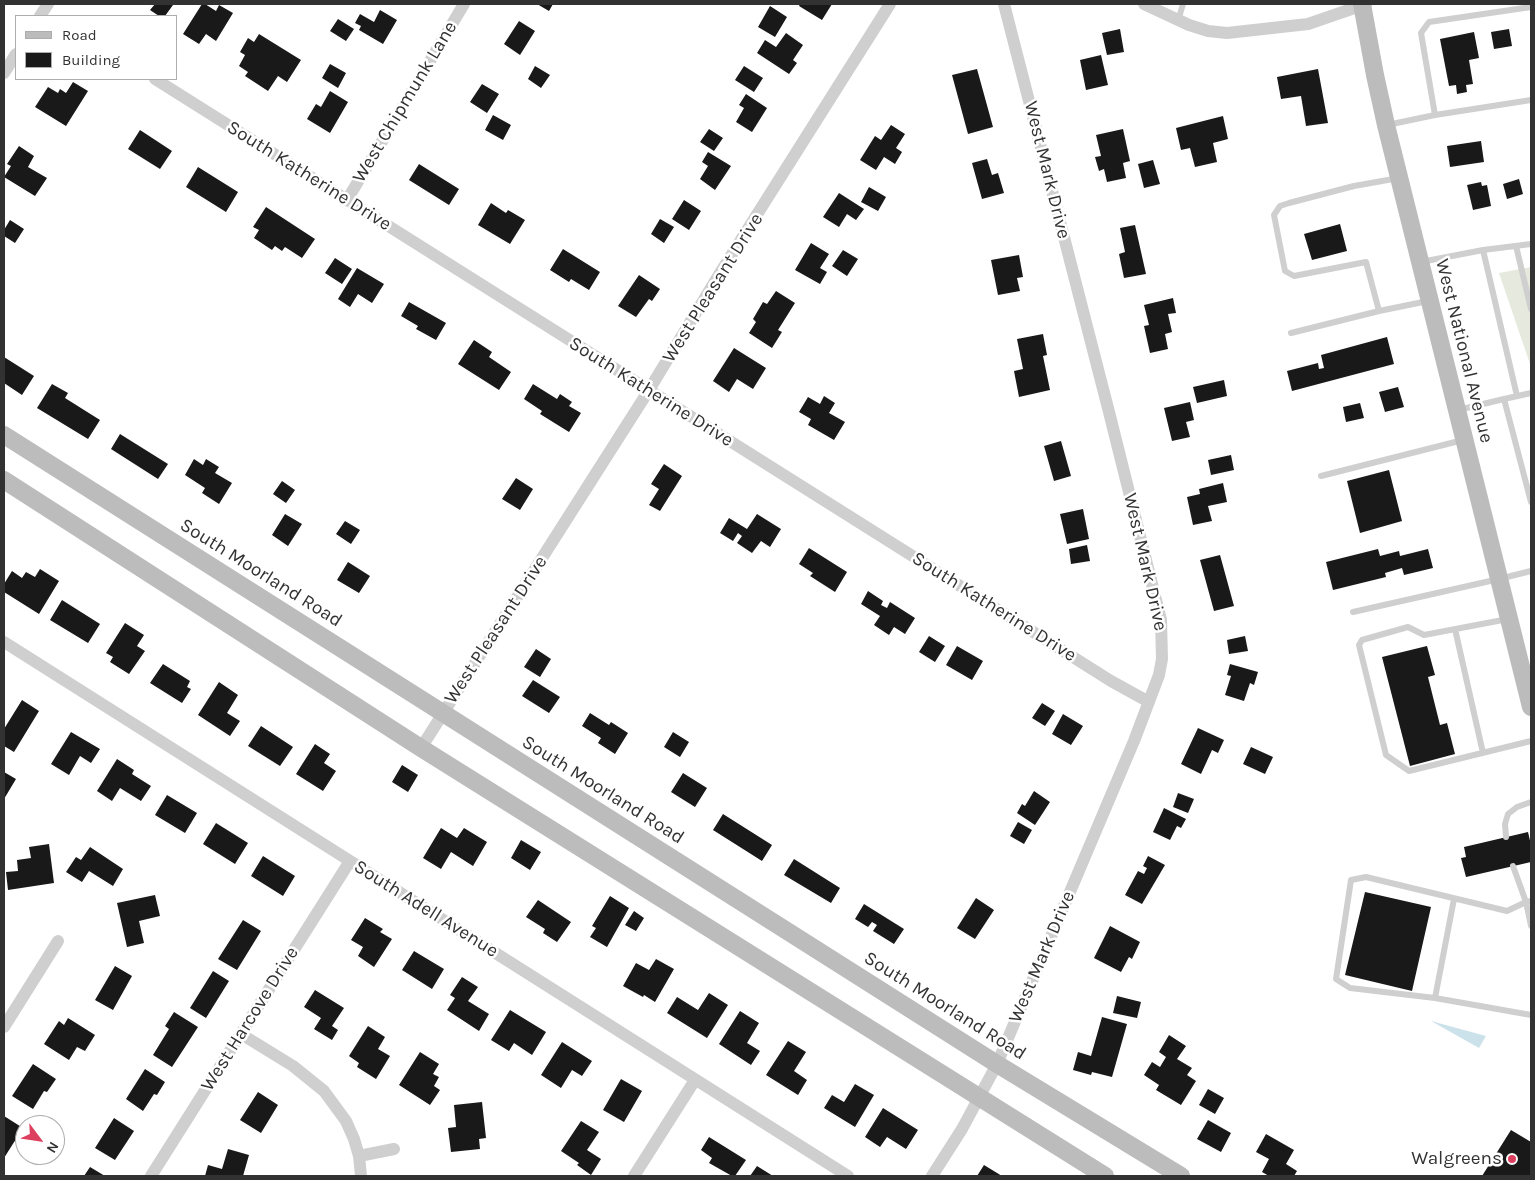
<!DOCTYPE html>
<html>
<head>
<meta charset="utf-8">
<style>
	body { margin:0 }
	#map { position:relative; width:1535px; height:1180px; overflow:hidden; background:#fff; font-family:Karla,sans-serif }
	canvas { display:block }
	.frame { position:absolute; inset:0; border:5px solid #323232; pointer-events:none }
	.legend { position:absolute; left:15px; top:15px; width:162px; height:65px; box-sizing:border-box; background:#fff; border:1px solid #adadad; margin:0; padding:6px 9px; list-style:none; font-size:15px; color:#323232 }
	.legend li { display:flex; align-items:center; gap:10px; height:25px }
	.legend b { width:25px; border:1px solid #adadad }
	.north { position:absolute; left:15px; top:1115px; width:50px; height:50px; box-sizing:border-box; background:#fff; border:1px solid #adadad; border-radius:50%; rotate:121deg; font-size:14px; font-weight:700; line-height:20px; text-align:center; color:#323232 }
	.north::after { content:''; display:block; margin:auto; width:18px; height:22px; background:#dd405f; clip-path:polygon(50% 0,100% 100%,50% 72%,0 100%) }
</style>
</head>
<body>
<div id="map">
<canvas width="1535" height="1180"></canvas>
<div class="frame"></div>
<ul class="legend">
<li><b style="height:6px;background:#bcbcbc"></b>Road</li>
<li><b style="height:14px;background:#191919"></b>Building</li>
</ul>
<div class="north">N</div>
</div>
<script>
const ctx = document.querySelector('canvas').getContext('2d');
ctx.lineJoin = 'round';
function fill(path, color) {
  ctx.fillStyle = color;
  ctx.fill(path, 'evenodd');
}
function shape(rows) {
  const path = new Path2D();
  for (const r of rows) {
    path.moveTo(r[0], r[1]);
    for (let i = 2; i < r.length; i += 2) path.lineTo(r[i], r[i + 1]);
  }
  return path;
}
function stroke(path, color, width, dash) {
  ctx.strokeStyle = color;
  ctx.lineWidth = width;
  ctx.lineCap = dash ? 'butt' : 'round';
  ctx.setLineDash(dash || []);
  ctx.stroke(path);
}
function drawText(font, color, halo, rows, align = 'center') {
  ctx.font = font + ' Karla,sans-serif';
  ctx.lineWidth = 5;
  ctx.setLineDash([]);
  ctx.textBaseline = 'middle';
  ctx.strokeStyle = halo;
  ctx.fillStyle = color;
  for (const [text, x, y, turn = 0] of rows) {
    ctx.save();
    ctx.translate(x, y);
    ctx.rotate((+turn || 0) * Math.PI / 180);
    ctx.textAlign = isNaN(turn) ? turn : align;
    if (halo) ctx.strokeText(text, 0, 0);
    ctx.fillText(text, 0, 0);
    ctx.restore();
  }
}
fill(shape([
	[1531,267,1531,367,1499,273]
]), '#e6eade');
fill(shape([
	[1431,1021,1486,1036,1479,1048]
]), '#cce2ea');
fill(shape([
	[155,4,170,4,173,5,165,16,159,16,150,10],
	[202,4,205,4,216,11,219,5,233,13,216,41,206,34,199,44,183,34],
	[537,4,553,4,549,11],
	[800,4,832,4,822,20,799,6],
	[770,6,787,17,775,37,758,27],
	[380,10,397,20,383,44,359,30,361,26,355,23,360,14,374,22],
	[338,19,354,29,346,41,330,31],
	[519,21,535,31,520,55,504,44],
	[1120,29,1124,52,1107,55,1102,33],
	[1509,29,1512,46,1494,49,1491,32],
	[1474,32,1479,58,1469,60,1473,84,1466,85,1467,92,1457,94,1456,85,1449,86,1440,39],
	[786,33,803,45,793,60,797,63,789,74,757,53,765,40,776,47],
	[259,34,301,60,287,82,278,76,268,91,245,76,248,72,239,66,245,55,240,52,248,38,254,42],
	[1101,55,1108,85,1086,90,1080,60],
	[330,64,346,73,338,88,322,78],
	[535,66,550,75,541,88,528,79],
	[744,66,763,78,754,92,735,80],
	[977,69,993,127,968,134,952,75],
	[1318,69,1328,123,1306,126,1301,96,1281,99,1277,77],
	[73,82,88,91,66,126,35,107,48,87,58,93,60,89,66,93],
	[482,84,499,94,487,113,470,102],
	[330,91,348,102,330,133,307,119,316,104,321,107],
	[746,94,767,108,752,132,736,122,744,108,739,105],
	[493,115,511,125,503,140,485,130],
	[1223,116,1228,139,1213,143,1217,162,1195,167,1190,148,1181,150,1176,128],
	[891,125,905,134,896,148,902,152,895,164,884,157,876,170,860,160,875,136,881,140],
	[709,129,723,138,714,151,700,142],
	[1123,129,1130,161,1123,163,1126,178,1107,182,1104,169,1099,171,1095,157,1101,156,1096,135],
	[140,130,172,151,160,169,128,149],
	[1481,141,1484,162,1450,167,1447,146],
	[19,146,34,156,28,167,47,178,35,196,4,177,11,166,7,164],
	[708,152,731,166,715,190,700,179,708,166,702,162],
	[987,159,992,175,998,173,1004,193,982,199,972,163],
	[1153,160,1160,184,1144,188,1138,164],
	[419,164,459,189,449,205,409,180],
	[198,167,238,192,226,212,186,187],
	[1519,179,1523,194,1507,199,1503,184],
	[1481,182,1482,186,1487,185,1491,206,1473,210,1467,185],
	[869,187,886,197,878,211,861,202],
	[839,193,864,209,856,220,847,214,839,227,823,217],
	[684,200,701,211,689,230,672,219],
	[491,203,506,213,508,210,525,220,510,244,478,225],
	[266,207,315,239,302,258,285,247,282,251,275,246,272,250,254,238,259,230,253,227],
	[660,219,674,227,664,243,651,234],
	[10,220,24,229,15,243,4,236,4,230],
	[1340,224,1347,251,1312,260,1304,234],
	[1135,225,1146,274,1124,278,1119,254,1125,252,1120,228],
	[811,243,829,254,820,268,827,272,820,284,795,270],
	[563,249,600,272,589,290,571,279,569,282,550,270],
	[843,250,858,259,847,276,832,266],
	[1019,255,1023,277,1017,278,1020,291,998,295,991,260],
	[335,258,352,269,342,284,325,273],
	[357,268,384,284,372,303,358,294,350,307,338,299],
	[639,275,660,289,652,301,649,299,636,317,618,306],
	[776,291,795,303,778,330,782,332,772,348,749,333,756,322,753,319,763,302,767,304],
	[1173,298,1176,313,1168,314,1172,332,1165,334,1168,349,1150,353,1144,326,1149,325,1144,305],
	[409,302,446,323,436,340,416,329,418,326,401,316],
	[1043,334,1047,355,1043,356,1050,390,1019,397,1014,371,1023,369,1017,339],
	[1387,337,1394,364,1292,391,1287,371,1318,363,1319,369,1324,368,1321,355],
	[474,340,492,352,489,357,511,372,499,390,458,364],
	[734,348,766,368,753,389,737,379,729,392,713,381],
	[4,357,34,376,22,395,4,383],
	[1224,380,1227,396,1197,403,1193,387],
	[52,384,68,393,65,398,100,420,88,439,37,408],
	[533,384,557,399,560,394,572,402,569,406,581,413,569,432,540,414,542,411,524,399],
	[1398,387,1404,407,1385,412,1379,392],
	[824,396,835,403,829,413,845,422,834,440,808,425,811,419,799,412,808,397,820,404],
	[1190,402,1194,420,1186,422,1190,437,1172,441,1164,408],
	[1360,403,1364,418,1346,422,1343,407],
	[120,434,168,464,158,479,111,449],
	[1061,441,1071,476,1054,481,1044,446],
	[1231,455,1234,470,1211,475,1208,460],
	[194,459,203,465,206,459,219,467,215,473,232,483,219,504,202,493,205,488,185,475],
	[664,464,682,476,660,511,649,505,659,489,651,484],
	[1389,470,1402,521,1360,533,1347,481],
	[516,478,533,489,520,510,502,499],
	[282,481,295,490,286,503,273,494],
	[1223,483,1227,502,1208,506,1212,521,1193,525,1187,497,1200,494,1199,489],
	[1083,509,1089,539,1067,544,1060,514],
	[285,514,302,524,288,546,272,535],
	[757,514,781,529,770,547,761,541,752,553,737,543,742,536,738,533,733,541,720,533,729,518,747,529],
	[345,521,360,530,351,544,336,534],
	[1087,545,1090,561,1071,564,1069,549],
	[809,548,847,572,835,592,810,576,813,573,799,564],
	[1378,549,1380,556,1399,551,1400,556,1428,549,1433,568,1404,575,1402,568,1385,573,1386,577,1333,590,1326,562],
	[1220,555,1234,606,1214,611,1200,560],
	[348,562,370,576,359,593,337,580],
	[40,569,59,581,39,614,4,592,4,584,12,571,22,578,26,572,35,577],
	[868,591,883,601,881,605,887,608,890,602,915,618,905,634,894,627,889,635,874,625,880,616,861,604],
	[62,600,100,624,88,643,50,620],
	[125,623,144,635,137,646,145,651,129,674,110,662,113,657,106,653],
	[929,636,945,646,935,662,919,652],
	[1245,636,1248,651,1229,654,1227,640],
	[957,646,983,661,972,680,946,665],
	[1427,646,1435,675,1428,677,1440,725,1447,723,1455,754,1410,766,1382,657],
	[536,649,551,659,540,677,524,667],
	[163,664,190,681,187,687,191,689,182,703,150,683],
	[1230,664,1258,672,1254,685,1250,683,1244,701,1225,695,1231,676,1227,675],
	[533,680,560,697,549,713,522,696],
	[219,682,238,695,227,713,240,721,230,736,198,715],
	[22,700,39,711,14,752,4,746,4,729],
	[1042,703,1055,711,1045,726,1032,718],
	[590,713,609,725,611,722,628,733,615,754,598,743,601,738,582,726],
	[1063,714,1083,726,1071,745,1052,734],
	[261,726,293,747,280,766,248,746],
	[1198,728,1224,740,1218,753,1212,750,1201,774,1181,764],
	[71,732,100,749,91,763,80,756,69,775,51,764],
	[673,732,689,742,680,757,664,747],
	[315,744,330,754,324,763,336,771,323,791,296,774],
	[1251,747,1273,757,1265,774,1243,764],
	[117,759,134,770,132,774,151,786,141,801,120,788,112,801,97,791],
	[402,765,418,775,408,792,392,782],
	[4,772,16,779,4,799],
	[683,773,707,788,695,807,671,792],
	[1034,791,1050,802,1035,825,1017,813,1022,804,1025,806],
	[1178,793,1194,799,1188,813,1173,807],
	[167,795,197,813,185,833,155,815],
	[1164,808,1186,819,1181,828,1177,826,1170,840,1153,832],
	[723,814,772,845,762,861,713,830],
	[1018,822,1032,830,1024,844,1010,836],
	[216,823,248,843,235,864,203,844],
	[441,828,457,838,464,828,487,842,473,866,451,852,441,869,423,858],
	[1528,832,1531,845,1531,862,1466,877,1461,858,1466,857,1464,847],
	[521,840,541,852,530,870,511,858],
	[49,844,54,883,8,890,6,872,18,871,17,860,31,858,29,847],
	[90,847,123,869,113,886,89,871,82,882,66,872,76,857,81,860],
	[263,856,295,876,283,896,251,876],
	[1148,856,1165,865,1142,904,1125,895,1138,871,1144,874,1147,868,1143,866],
	[794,859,840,888,831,903,784,875],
	[1365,892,1431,907,1412,991,1345,975],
	[155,895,160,916,139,921,144,943,127,947,117,903],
	[610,896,629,908,607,947,590,937,596,928,592,926],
	[976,898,994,910,975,939,957,928],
	[538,900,571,922,557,942,543,933,545,929,526,917],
	[864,904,904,929,894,944,873,931,877,925,872,922,868,927,855,919],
	[634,911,644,918,636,931,625,925],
	[365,918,383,929,380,932,392,939,374,967,358,956,363,947,351,940],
	[243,920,261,931,237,970,218,959],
	[1110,926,1140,942,1132,959,1129,957,1121,972,1094,958],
	[414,951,444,969,432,989,402,970],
	[656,959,674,969,655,1002,644,995,643,997,623,986,636,963,649,970],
	[115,966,132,976,113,1010,95,1000],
	[213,971,229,981,206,1018,190,1008],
	[462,977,478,987,468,1001,489,1014,479,1031,447,1010,455,998,450,995],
	[315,990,344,1008,332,1026,338,1030,332,1040,314,1029,321,1018,304,1007],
	[709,993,728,1005,707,1038,667,1013,677,997,698,1010],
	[1117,996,1141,1002,1137,1018,1113,1013],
	[510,1010,546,1032,532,1055,514,1043,509,1051,491,1040],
	[740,1011,759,1023,747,1043,760,1051,751,1065,719,1044],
	[174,1012,198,1027,172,1067,153,1055,169,1029,165,1026],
	[1102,1017,1127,1024,1112,1077,1092,1072,1091,1075,1073,1070,1078,1052,1091,1056],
	[68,1018,95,1035,85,1051,77,1047,69,1060,44,1044,59,1021,64,1025],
	[368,1026,385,1037,378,1049,390,1056,376,1079,357,1067,359,1063,349,1056],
	[1169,1035,1186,1046,1177,1059,1192,1068,1187,1075,1196,1081,1181,1105,1156,1090,1159,1085,1144,1075,1152,1062,1160,1067,1166,1057,1159,1052],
	[788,1041,806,1052,794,1071,807,1080,798,1095,766,1075],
	[562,1042,592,1061,582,1076,572,1070,561,1088,541,1075],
	[420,1052,439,1064,433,1074,439,1077,434,1086,440,1090,430,1105,399,1085],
	[33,1064,56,1079,47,1092,44,1091,33,1109,12,1096],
	[145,1069,165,1082,157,1095,154,1094,143,1111,126,1099],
	[621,1079,642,1091,624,1122,603,1110],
	[855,1084,874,1095,855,1127,824,1108,832,1095,844,1102],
	[1208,1089,1224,1098,1215,1114,1199,1105],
	[258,1092,278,1105,261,1133,240,1120],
	[482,1102,486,1138,479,1139,480,1149,451,1152,448,1128,456,1127,454,1105],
	[883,1108,918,1130,906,1149,887,1137,880,1147,865,1137],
	[4,1116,23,1128,4,1158],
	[114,1118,134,1131,115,1160,95,1148],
	[1208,1120,1231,1133,1221,1152,1197,1139],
	[581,1121,599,1132,587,1150,601,1159,591,1175,577,1165,579,1163,561,1151],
	[1511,1130,1531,1142,1531,1176,1482,1176],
	[1266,1134,1294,1150,1286,1164,1297,1171,1294,1176,1269,1176,1262,1172,1269,1159,1256,1152],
	[709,1137,746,1160,735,1176,732,1176,709,1163,712,1158,701,1150],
	[228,1149,249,1155,243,1176,205,1176,208,1165,222,1169],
	[984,1165,1002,1176,977,1176],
	[757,1166,773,1176,750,1176],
	[90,1167,105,1176,84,1176]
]), '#191919');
stroke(shape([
	[1178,21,1183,4],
	[1435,115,1421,33,1429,22,1531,7],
	[1387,125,1435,115,1531,100],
	[1516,246,1531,309],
	[1483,250,1531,244],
	[1421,262,1483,250,1517,396],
	[1379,311,1366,262,1294,276,1285,271,1274,215,1280,206,1289,203,1354,186,1399,178],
	[1291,333,1379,311,1428,301],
	[1504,399,1531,393],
	[1458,410,1504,399,1531,502],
	[1321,476,1463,440],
	[1353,612,1499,579,1531,571],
	[1508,619,1424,635,1408,627,1362,640,1359,645,1386,755,1409,771,1531,741],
	[1455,629,1483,753],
	[1506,837,1505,824,1508,814,1517,807,1531,802],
	[1513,866,1526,902,1531,901],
	[1531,926,1526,902,1507,911,1366,877,1351,880,1336,979,1350,988,1435,998,1531,1015],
	[1435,998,1454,899]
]), '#cfcfcf', 6);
stroke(shape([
	[1144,4,1189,25,1208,31,1227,33,1308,24,1366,4],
	[40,16,48,4],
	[4,73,16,54],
	[155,79,1111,681,1149,702],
	[347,200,464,4],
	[4,642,848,1176],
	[421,748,649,390,720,273,890,4],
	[4,1027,58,941],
	[241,1034,293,1066,324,1091,346,1121,354,1139,359,1156,361,1176],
	[359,1156,394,1149],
	[151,1176,350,861],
	[634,1176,695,1080],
	[932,1176,962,1129,997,1064,1134,741,1159,675,1162,659,1161,620,1109,412,1004,4]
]), '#cfcfcf', 12);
stroke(shape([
	[1362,4,1375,75,1386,125,1531,707],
	[4,435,997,1064,1181,1176],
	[4,480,421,748,1105,1176]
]), '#bcbcbc', 18);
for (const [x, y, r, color] of [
	[1512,1159,5,"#dd405f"]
]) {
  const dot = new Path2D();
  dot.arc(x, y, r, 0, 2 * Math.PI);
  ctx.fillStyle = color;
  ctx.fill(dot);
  stroke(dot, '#fff', 2);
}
drawText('19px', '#323232', '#fff', [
	["West Chipmunk Lane",405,102,-59],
	["West Mark Drive",1047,170,76],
	["South Katherine Drive",309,176,32],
	["West Pleasant Drive",713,288,-58],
	["West National Avenue",1464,351,76],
	["South Katherine Drive",651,392,32],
	["West Mark Drive",1145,562,77],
	["South Moorland Road",261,573,32],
	["South Katherine Drive",994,607,32],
	["West Pleasant Drive",496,630,-57],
	["South Moorland Road",603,790,32],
	["South Adell Avenue",426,909,32],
	["West Mark Drive",1042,957,-67],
	["South Moorland Road",945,1006,32],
	["West Harcove Drive",250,1019,-58]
]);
drawText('19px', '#323232', '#fff', [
	["Walgreens",1502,1159]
], 'right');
</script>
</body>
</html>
